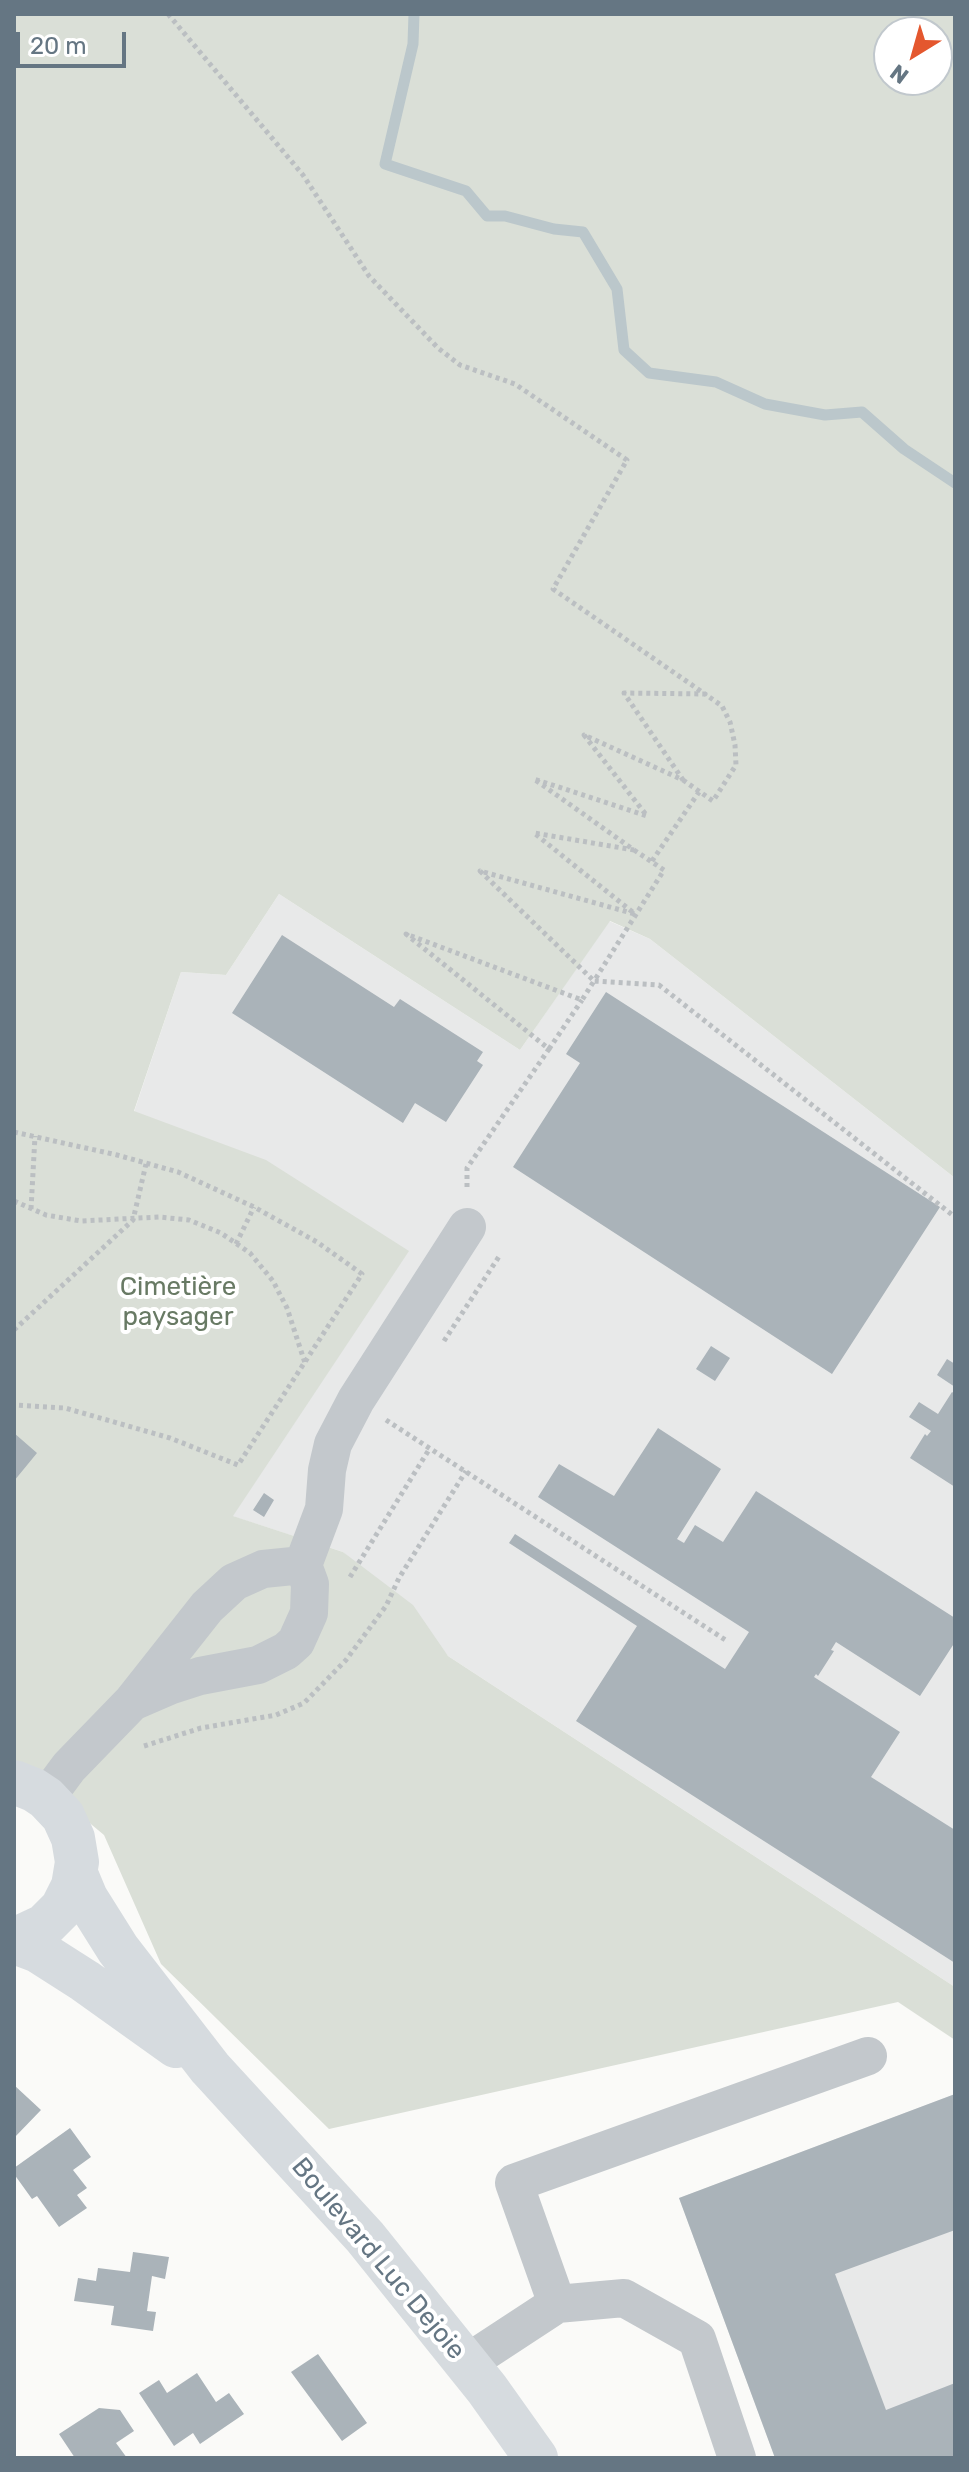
<!DOCTYPE html>
<html>
<head>
<meta charset="utf-8">
<style>
	body { margin:0 }
	#map { position:relative; width:969px; height:2472px; overflow:hidden; background:#fafaf8; font-family:Rubik,sans-serif }
	canvas { display:block }
	.frame { position:absolute; inset:0; border:16px solid #657683; pointer-events:none }
	.north { position:absolute; left:873px; top:16px; width:80px; height:80px; box-sizing:border-box; background:#fff; border:2px solid #c1c8cd; border-radius:50%; rotate:217deg; font-size:22px; font-weight:700; line-height:32px; text-align:center; color:#657683 }
	.north::after { content:''; display:block; margin:auto; width:28px; height:36px; background:#e4572e; clip-path:polygon(50% 0,100% 100%,50% 72%,0 100%) }
	.scale { position:absolute; left:16px; top:32px; width:110px; height:36px; box-sizing:border-box; border:4px solid #657683; border-top:0; padding-left:10px; font-size:24px; line-height:28px; white-space:nowrap; color:#657683; -webkit-text-stroke:6px #fff; paint-order:stroke }
</style>
</head>
<body>
<div id="map">
<canvas width="969" height="2472"></canvas>
<div class="frame"></div>
<div class="north">N</div>
<div class="scale">20 m</div>
</div>
<script>
const ctx = document.querySelector('canvas').getContext('2d');
ctx.lineJoin = 'round';
function fill(path, color) {
  ctx.fillStyle = color;
  ctx.fill(path, 'evenodd');
}
function shape(rows) {
  const path = new Path2D();
  for (const r of rows) {
    path.moveTo(r[0], r[1]);
    for (let i = 2; i < r.length; i += 2) path.lineTo(r[i], r[i + 1]);
  }
  return path;
}
function stroke(path, color, width, dash) {
  ctx.strokeStyle = color;
  ctx.lineWidth = width;
  ctx.lineCap = dash ? 'butt' : 'round';
  ctx.setLineDash(dash || []);
  ctx.stroke(path);
}
function drawText(font, color, halo, rows, align = 'center') {
  ctx.font = font + ' Rubik,sans-serif';
  ctx.lineWidth = 8;
  ctx.setLineDash([]);
  ctx.textBaseline = 'middle';
  ctx.strokeStyle = halo;
  ctx.fillStyle = color;
  for (const [text, x, y, turn = 0] of rows) {
    ctx.save();
    ctx.translate(x, y);
    ctx.rotate((+turn || 0) * Math.PI / 180);
    ctx.textAlign = isNaN(turn) ? turn : align;
    if (halo) ctx.strokeText(text, 0, 0);
    ctx.fillText(text, 0, 0);
    ctx.restore();
  }
}
fill(shape([
	[279,894,520,1050,609,921,650,939,955,1178,955,1987,448,1656,343,1552,232,1516,408,1251,134,1112,181,972,226,975],
	[955,2094,955,2458,775,2458,679,2198]
]), '#e8e9e9');
fill(shape([
	[14,14,955,14,955,1178,650,939,610,921,520,1050,279,894,226,975,181,972,134,1111,266,1160,409,1251,233,1516,343,1552,413,1605,448,1656,955,1987,955,2040,898,2002,329,2129,161,1964,104,1835,14,1760],
	[889,32,937,32,937,80,889,80]
]), '#dadfd7');
stroke(shape([
	[414,14,413,44,385,164,466,191,487,216,505,216,554,229,583,232,617,289,624,350,649,373,716,382,765,404,825,415,862,412,904,449,955,483]
]), '#bbc7cb', 11);
fill(shape([
	[282,935,394,1007,400,999,483,1052,477,1061,483,1065,446,1122,415,1103,403,1123,232,1013],
	[606,992,940,1207,832,1374,513,1167,580,1063,566,1054],
	[711,1346,730,1358,715,1381,696,1369],
	[947,1359,955,1364,955,1387,937,1375],
	[952,1392,955,1394,955,1487,910,1458,925,1434,927,1436,931,1431,909,1417,919,1402,938,1414],
	[658,1428,721,1469,677,1539,684,1543,695,1525,723,1542,756,1491,955,1618,955,1642,920,1696,836,1642,831,1650,834,1651,818,1676,816,1674,814,1677,900,1732,871,1777,955,1830,955,1963,576,1721,637,1626,509,1543,515,1534,725,1669,749,1632,538,1497,559,1464,614,1496],
	[14,1433,37,1453,14,1481],
	[264,1493,274,1500,264,1517,253,1510],
	[14,2085,41,2110,14,2138],
	[955,2094,955,2230,835,2274,886,2410,955,2383,955,2458,775,2458,679,2198],
	[70,2128,91,2157,73,2170,87,2188,77,2195,87,2208,59,2227,37,2196,32,2199,14,2174,14,2168],
	[133,2252,169,2257,165,2279,152,2276,147,2311,156,2312,153,2331,111,2325,114,2306,74,2301,78,2278,96,2281,98,2268,130,2272],
	[318,2354,367,2423,342,2441,291,2372],
	[197,2373,216,2402,229,2393,244,2414,200,2444,193,2433,174,2446,139,2393,159,2380,167,2393],
	[99,2408,120,2410,134,2431,116,2443,127,2458,75,2458,59,2434]
]), '#aab3b9');
stroke(shape([
	[168,14,303,175,369,276,438,348,460,365,515,384,627,460,553,589,705,694,624,693,683,780,584,735,647,816,534,779,634,850,534,833,635,914,480,871,594,981,582,1000,406,934,549,1049,467,1168,467,1191],
	[683,780,713,801,736,765,735,745,730,722,722,706,705,694],
	[634,850,664,870,594,981,659,985,955,1217],
	[652,861,699,792],
	[549,1049,582,1000],
	[14,1132,117,1155,178,1172,254,1207,317,1242,362,1274,238,1465,170,1438,65,1408,14,1405],
	[14,1201,46,1215,81,1221,159,1217,189,1220,221,1233,250,1253,273,1281,287,1308,305,1363],
	[31,1209,35,1136],
	[236,1244,254,1207],
	[14,1330,133,1220,146,1164],
	[444,1341,500,1255],
	[386,1420,727,1641],
	[350,1577,430,1448],
	[144,1746,201,1728,276,1715,304,1703,346,1660,386,1606,399,1578,466,1471]
]), '#bbbfc2', 5, [4, 4]);
stroke(shape([
	[132,1702,169,1686,200,1676,258,1665,286,1651,296,1642,309,1613,310,1584,303,1565,324,1509,327,1470,333,1444,356,1400,467,1227],
	[46,1798,69,1767,132,1702,207,1607,234,1582,263,1569,303,1565],
	[557,2304,514,2183,868,2056],
	[467,2363,557,2304,624,2298,697,2339,737,2458]
]), '#c3c8cc', 38);
stroke(shape([
	[14,1782,34,1790,46,1798,63,1816,73,1838,77,1862,73,1886,62,1908,44,1926,14,1940],
	[76,1874,86,1898,118,1949,210,2068,365,2237,487,2389,536,2458],
	[14,1942,38,1951,85,1981,176,2046]
]), '#d6dbdf', 44);
drawText('26px', '#687a64', '#fff', [
	["Cimetière",178,1287],
	["paysager",178,1317]
]);
drawText('26px', '#657683', '#fff', [
	["Boulevard Luc Dejoie",378,2259,50]
]);
</script>
</body>
</html>
